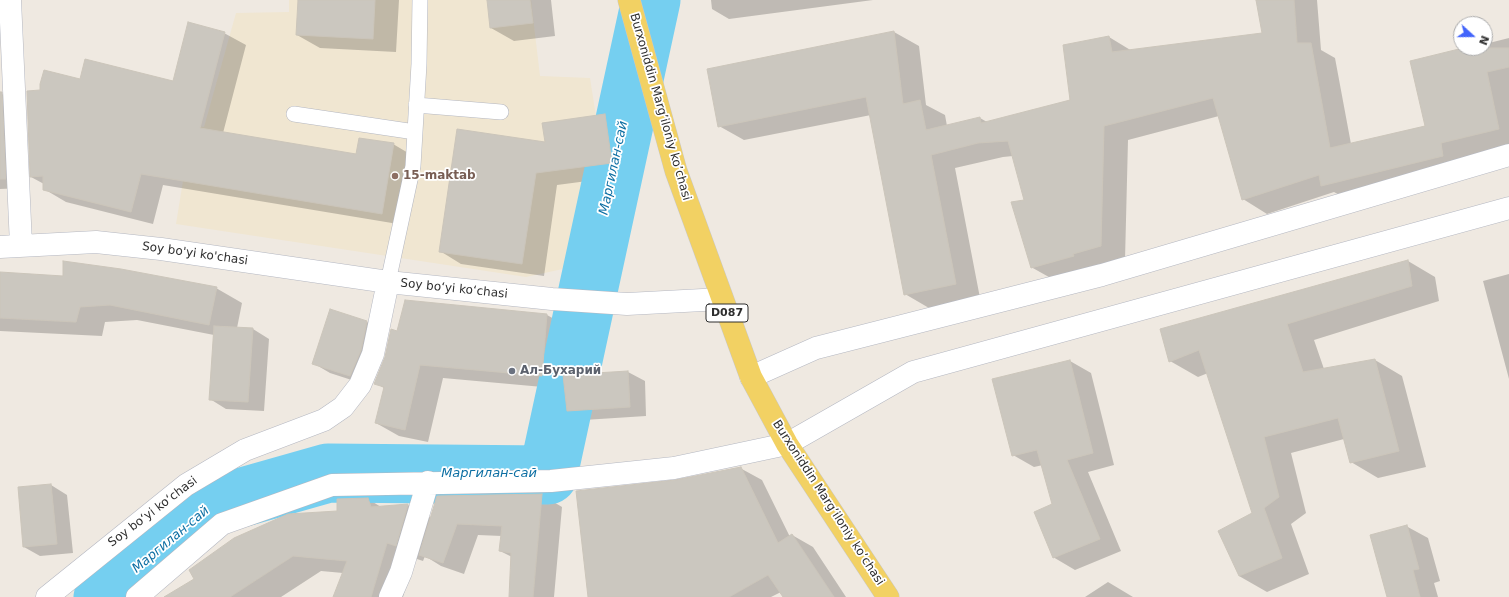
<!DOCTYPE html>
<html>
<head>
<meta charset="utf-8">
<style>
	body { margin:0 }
	#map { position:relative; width:1509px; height:597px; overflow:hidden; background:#efe9e1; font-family:"DejaVu Sans",sans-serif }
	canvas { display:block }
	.north { position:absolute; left:1453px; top:16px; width:40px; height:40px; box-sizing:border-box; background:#fff; border:1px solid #ababab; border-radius:50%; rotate:111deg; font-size:11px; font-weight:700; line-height:16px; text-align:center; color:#2e2e2e }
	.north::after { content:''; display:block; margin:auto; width:14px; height:18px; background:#4264fb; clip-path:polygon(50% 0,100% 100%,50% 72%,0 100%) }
</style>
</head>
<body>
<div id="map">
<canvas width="1509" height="597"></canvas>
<div class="north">N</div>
</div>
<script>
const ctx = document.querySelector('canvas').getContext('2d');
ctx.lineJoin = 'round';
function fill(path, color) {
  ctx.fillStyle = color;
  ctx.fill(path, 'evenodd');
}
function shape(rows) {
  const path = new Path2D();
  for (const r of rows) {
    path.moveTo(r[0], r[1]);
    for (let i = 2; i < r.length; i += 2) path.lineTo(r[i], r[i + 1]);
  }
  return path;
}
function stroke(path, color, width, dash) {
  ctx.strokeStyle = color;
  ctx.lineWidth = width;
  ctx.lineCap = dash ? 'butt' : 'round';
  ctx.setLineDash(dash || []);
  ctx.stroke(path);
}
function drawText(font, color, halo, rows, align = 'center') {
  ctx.font = font + ' "DejaVu Sans",sans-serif';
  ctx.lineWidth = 3.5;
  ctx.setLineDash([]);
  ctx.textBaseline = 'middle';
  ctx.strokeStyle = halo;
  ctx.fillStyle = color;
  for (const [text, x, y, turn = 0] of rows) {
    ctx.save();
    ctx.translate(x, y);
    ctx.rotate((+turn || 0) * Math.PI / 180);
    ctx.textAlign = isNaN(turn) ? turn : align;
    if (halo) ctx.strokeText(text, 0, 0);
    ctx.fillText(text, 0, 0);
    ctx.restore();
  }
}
fill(shape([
	[289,0,531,0,540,76,590,78,618,257,526,277,176,224,192,125,204,127,236,13,289,12]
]), '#f0e6d1');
fill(shape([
	[299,0,399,0,396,52,320,48,297,35],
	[488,0,551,0,555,36,514,41,491,28],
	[711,0,873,0,729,19,712,9],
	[1257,0,1317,0,1321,50,1335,58,1351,144,1426,126,1467,48,1485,48,1485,44,1509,38,1509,147,1347,199,1334,192,1267,214,1243,199,1219,116,1128,140,1125,260,1056,281,1031,267,1026,201,1013,156,1003,157,955,168,980,298,929,308,905,294,871,115,744,140,719,126,708,70,894,32,919,46,926,105,945,115,947,126,980,118,987,122,1071,100,1109,37,1132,51,1263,34],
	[224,33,246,45,223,133,357,155,393,144,415,157,404,225,163,185,153,224,66,202,44,189,44,184,31,177,41,91,81,80,174,82],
	[0,93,18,103,22,188,0,189],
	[605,115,627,128,633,175,557,185,544,276,461,264,440,251,546,143,543,123],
	[1408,261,1435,277,1439,301,1314,340,1324,369,1375,360,1402,376,1426,467,1378,478,1351,462,1344,439,1291,453,1306,513,1291,524,1309,574,1267,592,1239,576,1254,514,1208,373,1198,377,1170,361],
	[0,273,216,288,242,303,237,328,253,329,269,339,264,411,226,409,210,399,214,335,137,320,105,322,102,336,0,331],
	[1509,274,1509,379,1483,281],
	[405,302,547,315,570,328,566,376,628,372,645,381,646,416,584,420,568,410,565,389,443,378,428,442,399,436,376,423,384,388,375,383,398,332],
	[367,322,383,332,367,385,330,373,313,363],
	[1070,361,1091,373,1114,465,1088,472,1121,551,1075,570,1053,557,1053,504,1043,465,1034,467,1013,455],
	[740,468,762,480,790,537,792,535,813,547,846,597,784,597,781,592,771,597,589,597,676,481],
	[51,485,67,495,73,553,40,556,24,547],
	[542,495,562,507,554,597,510,597,512,557,500,551,502,536,478,535,464,574,441,566,425,556,423,561,414,558,403,597,334,597,343,573,321,571,281,597,166,597,338,512,368,499,381,507,408,505,431,518],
	[1406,526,1428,538,1440,581,1434,583,1438,597,1388,597],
	[1108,582,1133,597,1085,597]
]), '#0003');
stroke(shape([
	[103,597,208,507,328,473,548,475,651,0]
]), '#75cff0', 59);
const building = shape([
	[298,0,375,0,373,39,296,35,298,0],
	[487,0,530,0,533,23,490,28,487,0],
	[1256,0,1294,0,1297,43,1311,43,1330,148,1425,126,1410,61,1463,48,1509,48,1509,67,1487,72,1499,129,1441,143,1443,156,1321,186,1319,175,1242,200,1213,98,1104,126,1101,246,1073,254,1074,256,1031,268,1011,202,1024,200,1008,141,978,143,931,155,956,284,904,295,866,97,718,127,707,69,894,31,903,104,920,100,926,130,980,117,981,123,1070,100,1063,45,1109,36,1112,52,1262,33,1256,0],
	[188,22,225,32,200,128,356,154,359,138,394,143,382,214,141,174,131,212,43,190,43,176,30,177,27,91,40,90,40,84,44,70,80,79,85,59,173,81,188,22],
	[0,92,2,92,6,179,0,179,0,92],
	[605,114,612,163,536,173,522,264,439,252,457,129,545,142,542,123,605,114],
	[1408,260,1412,286,1287,324,1303,372,1375,359,1399,451,1350,463,1338,418,1264,437,1279,497,1264,508,1282,558,1239,576,1218,531,1252,513,1199,350,1169,362,1160,329,1408,260],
	[63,261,121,269,217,287,209,325,110,305,80,307,76,322,0,318,0,272,63,276,63,261],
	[405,300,547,314,542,376,420,365,405,430,375,423,384,387,374,384,385,357,391,329,397,331,405,300],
	[330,309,367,321,361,350,350,376,312,364,330,309],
	[214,326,253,328,248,402,209,400,214,326],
	[1070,360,1093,453,1067,460,1100,539,1053,558,1034,512,1052,504,1037,450,1012,456,992,379,1070,360],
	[628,371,630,407,567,411,563,375,628,371],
	[741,467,778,543,792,534,834,597,783,597,768,575,729,597,588,597,576,491,675,480,741,467],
	[51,484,57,544,23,547,18,487,51,484],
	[542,494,533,597,509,597,511,553,499,551,502,526,457,524,443,563,419,555,437,496,542,494],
	[368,498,371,507,408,504,396,546,387,543,371,597,333,597,347,561,293,556,230,597,164,597,194,579,189,570,234,538,288,514,337,511,337,499,368,498],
	[1407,525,1419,569,1413,570,1420,597,1387,597,1370,535,1407,525]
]);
fill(building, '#cbc7bf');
stroke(building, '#cbc5ba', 1);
const service = shape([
	[416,105,501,112],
	[294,114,415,132],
	[388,282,413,166,419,64,420,0]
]);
const minor = shape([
	[10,0,21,245],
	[0,247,96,242,161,249,388,282],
	[751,377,816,348,1102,275,1509,155],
	[47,597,186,485,245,450,324,420,343,407,360,385,373,354,388,282,552,299,627,304,722,299],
	[137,597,222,524,332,485,551,481,674,468,787,444,913,372,1509,208],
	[390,597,401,572,428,482]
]);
const primary = shape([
	[629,0,676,171,751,377,787,444,888,597]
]);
stroke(service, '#b4b7c1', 16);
stroke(minor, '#b4b7c1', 23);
stroke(primary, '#c9c9c9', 23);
stroke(service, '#fff', 15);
stroke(minor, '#fff', 22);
stroke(primary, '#f2d163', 22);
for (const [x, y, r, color] of [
	[395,176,4,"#8d6e63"],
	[512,371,4,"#6b7280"]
]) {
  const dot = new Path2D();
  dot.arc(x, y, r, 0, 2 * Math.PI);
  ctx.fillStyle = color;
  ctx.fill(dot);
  stroke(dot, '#fff', 1.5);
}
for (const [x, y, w] of [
	[727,313,42]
]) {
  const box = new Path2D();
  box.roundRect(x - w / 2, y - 9, w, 18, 3);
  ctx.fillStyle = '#fff';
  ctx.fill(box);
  stroke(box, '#2e2e2e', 1);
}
drawText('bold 11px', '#2e2e2e', null, [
	["D087",727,313]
]);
drawText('12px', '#2e2e2e', '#fff', [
	["Burxoniddin Marg’iloniy ko’chasi",660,107,74],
	["Soy bo'yi ko'chasi",195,254,8],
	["Soy boʻyi koʻchasi",454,289,6],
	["Burxoniddin Marg’iloniy ko’chasi",828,503,57],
	["Soy boʻyi koʻchasi",153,512,-37]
]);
drawText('bold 12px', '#785e54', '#fff', [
	["15-maktab",403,176]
], 'left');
drawText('bold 12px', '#5b616d', '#fff', [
	["Ал-Бухарий",520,371]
], 'left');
drawText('italic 13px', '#0d6fa3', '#fff', [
	["Маргилан-сай",614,168,-78],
	["Маргилан-сай",489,474],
	["Маргилан-сай",171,540,-40]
]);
</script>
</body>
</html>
